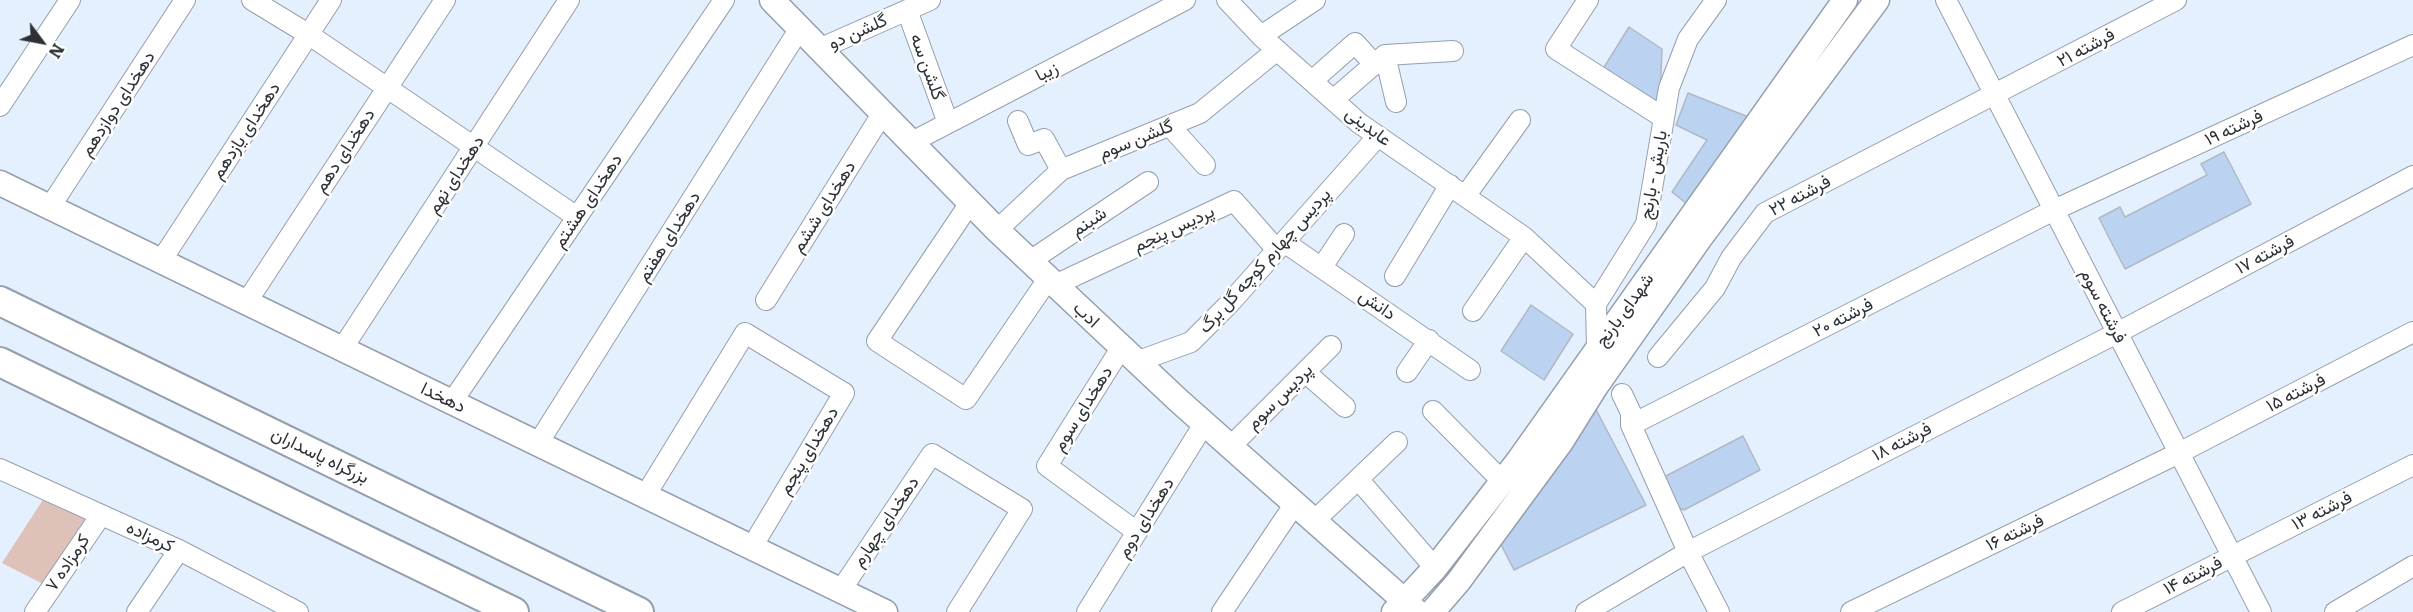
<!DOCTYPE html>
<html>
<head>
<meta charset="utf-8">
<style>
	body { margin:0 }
	#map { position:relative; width:2413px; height:612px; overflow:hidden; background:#e5f0fe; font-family:Literata,serif }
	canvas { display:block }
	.north { position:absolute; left:12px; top:12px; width:60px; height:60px; -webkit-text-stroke:4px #fff; paint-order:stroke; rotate:122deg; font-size:16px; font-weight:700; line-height:24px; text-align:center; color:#2d3136 }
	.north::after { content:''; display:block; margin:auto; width:21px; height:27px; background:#2d3136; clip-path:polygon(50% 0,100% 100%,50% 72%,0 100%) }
</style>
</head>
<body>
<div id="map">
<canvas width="2413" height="612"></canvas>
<div class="north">N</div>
</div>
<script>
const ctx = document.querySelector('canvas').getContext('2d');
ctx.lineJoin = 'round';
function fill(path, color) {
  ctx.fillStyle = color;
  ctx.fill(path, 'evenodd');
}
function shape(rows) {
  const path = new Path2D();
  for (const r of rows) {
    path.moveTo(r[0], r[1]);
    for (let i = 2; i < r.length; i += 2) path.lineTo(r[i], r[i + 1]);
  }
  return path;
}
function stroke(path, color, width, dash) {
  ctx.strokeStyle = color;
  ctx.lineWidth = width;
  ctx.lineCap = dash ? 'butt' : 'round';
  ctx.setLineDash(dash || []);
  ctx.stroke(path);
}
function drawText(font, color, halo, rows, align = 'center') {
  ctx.font = font + ' Literata,Vazirmatn,serif';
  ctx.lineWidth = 5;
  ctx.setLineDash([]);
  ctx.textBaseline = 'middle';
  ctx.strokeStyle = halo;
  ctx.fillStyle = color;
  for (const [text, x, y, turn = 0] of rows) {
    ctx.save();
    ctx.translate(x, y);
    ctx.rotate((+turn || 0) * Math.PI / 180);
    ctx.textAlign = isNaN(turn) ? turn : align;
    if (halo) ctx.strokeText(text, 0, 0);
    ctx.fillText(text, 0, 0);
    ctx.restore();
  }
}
fill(shape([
	[44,498,88,518,43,584,2,563]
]), '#dec2b9');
const building = shape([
	[1629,27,1662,49,1660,99,1653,101,1603,69,1629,27],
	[1688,93,1751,118,1687,204,1672,192,1707,140,1676,125,1688,93],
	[2224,152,2251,204,2125,269,2099,218,2120,207,2125,217,2207,175,2201,164,2224,152],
	[1531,305,1573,334,1544,380,1501,351,1531,305],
	[1590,398,1646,505,1514,570,1493,529,1590,398],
	[1743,436,1760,470,1684,510,1676,506,1662,478,1743,436]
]);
fill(building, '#bbd3f0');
stroke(building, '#afb9c6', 1.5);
const minor = shape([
	[252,0,308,34,577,217],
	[1227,0,1261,36,1359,123,1524,237,1596,304],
	[1588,0,1556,49,1664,118],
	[1946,0,2261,612],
	[907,10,948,123],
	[1261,36,1315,0],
	[819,49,930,0],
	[1385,55,1396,102],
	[1312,81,1355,43,1374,64],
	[1333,100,1385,55,1453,51],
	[0,106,70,0],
	[1018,121,1028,145,1044,139,1061,170],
	[1170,126,1205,165],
	[910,143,1185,0],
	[1466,195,1520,120],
	[970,203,877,341,966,399,1048,279],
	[50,207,185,0],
	[997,230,1061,170,1200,113,1277,50],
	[1284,242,1470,370],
	[161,261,331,0],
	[1030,261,1148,182],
	[1322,267,1344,234],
	[1395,276,1450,185],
	[1055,285,1234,201,1277,250],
	[766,300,882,114],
	[246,303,445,0],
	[1473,311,1524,237],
	[1121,348,1047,466,1137,532],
	[342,349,569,0],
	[1597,349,1596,304,1646,224,1669,88,1688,39,1716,0],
	[1658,357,1715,288,1731,258,1765,213,2176,0],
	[1136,362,1191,342,1229,304,1378,136],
	[1305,372,1345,407],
	[1407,372,1429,340],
	[1622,394,1631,413,1631,425,1688,552,1719,612],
	[452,402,724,0],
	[1433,411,1503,482],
	[1631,425,2054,210,2413,45],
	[537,445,800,28],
	[1230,447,1331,346],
	[0,469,179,550,298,612],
	[1358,479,1435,568],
	[645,496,745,333,844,393,752,547],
	[1313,522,1397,442],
	[841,590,932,454,1022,509,957,612],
	[35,612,101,515],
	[137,612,179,550],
	[1087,612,1204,424],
	[1222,612,1294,505],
	[1586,612,1688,552,2117,333,2413,176],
	[1851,612,2179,453,2413,332],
	[2122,612,2413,465],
	[2335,612,2413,566]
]);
const major = shape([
	[772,0,997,230,1179,401,1417,612],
	[0,183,885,612],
	[1394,612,1435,568,1519,460,1845,0],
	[1432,612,1458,582,1561,442,1596,386,1700,238,1877,0]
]);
const highway = shape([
	[0,301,639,612],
	[0,362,514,612]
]);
stroke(minor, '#959fac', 22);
stroke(major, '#959fac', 27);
stroke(highway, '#959fac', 32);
stroke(minor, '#fff', 20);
stroke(major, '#fff', 24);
stroke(highway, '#fff', 28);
drawText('18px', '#2d3136', '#fff', [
	["گلشن دو",858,32,-24],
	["۲۱ فرشته",2086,48,-28],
	["گلشن سه",927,67,70],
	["زیبا",1047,72,-27],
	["دهخدای دوازدهم",118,104,-57],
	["عابدینی",1368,127,37],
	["۱۹ فرشته",2234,128,-25],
	["دهخدای یازدهم",246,131,-57],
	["گلشن سوم",1136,140,-22],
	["دهخدای دهم",345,151,-57],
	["دهخدای نهم",456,175,-57],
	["باریش - بارنج",1654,175,-80],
	["۲۲ فرشته",1800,196,-28],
	["دهخدای هشتم",588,201,-56],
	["دهخدای ششم",824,207,-58],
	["شبنم",1089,222,-34],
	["پردیس پنجم",1174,229,-25],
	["دهخدای هفتم",669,237,-58],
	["۱۷ فرشته",2265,255,-28],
	["پردیس چهارم کوچه گل برگ",1265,261,-48],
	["دانش",1377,305,34],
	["فرشته سوم",2103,306,63],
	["شهدای بارنج",1625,310,-54],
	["ادب",1086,315,43],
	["۲۰ فرشته",1843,318,-27],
	["۱۵ فرشته",2296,393,-27],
	["پردیس سوم",1280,397,-45],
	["دهخدا",443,398,26],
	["دهخدای سوم",1083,409,-58],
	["۱۸ فرشته",1902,442,-27],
	["دهخدای پنجم",809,451,-59],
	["بزرگراه پاسداران",320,456,26],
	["۱۳ فرشته",2322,511,-27],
	["دهخدای دوم",1146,518,-58],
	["دهخدای چهارم",886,522,-56],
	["۱۶ فرشته",2015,533,-26],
	["کرمزاده",150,537,25],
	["کرمزاده ٧",68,563,-56],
	["۱۴ فرشته",2193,576,-27]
]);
</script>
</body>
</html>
